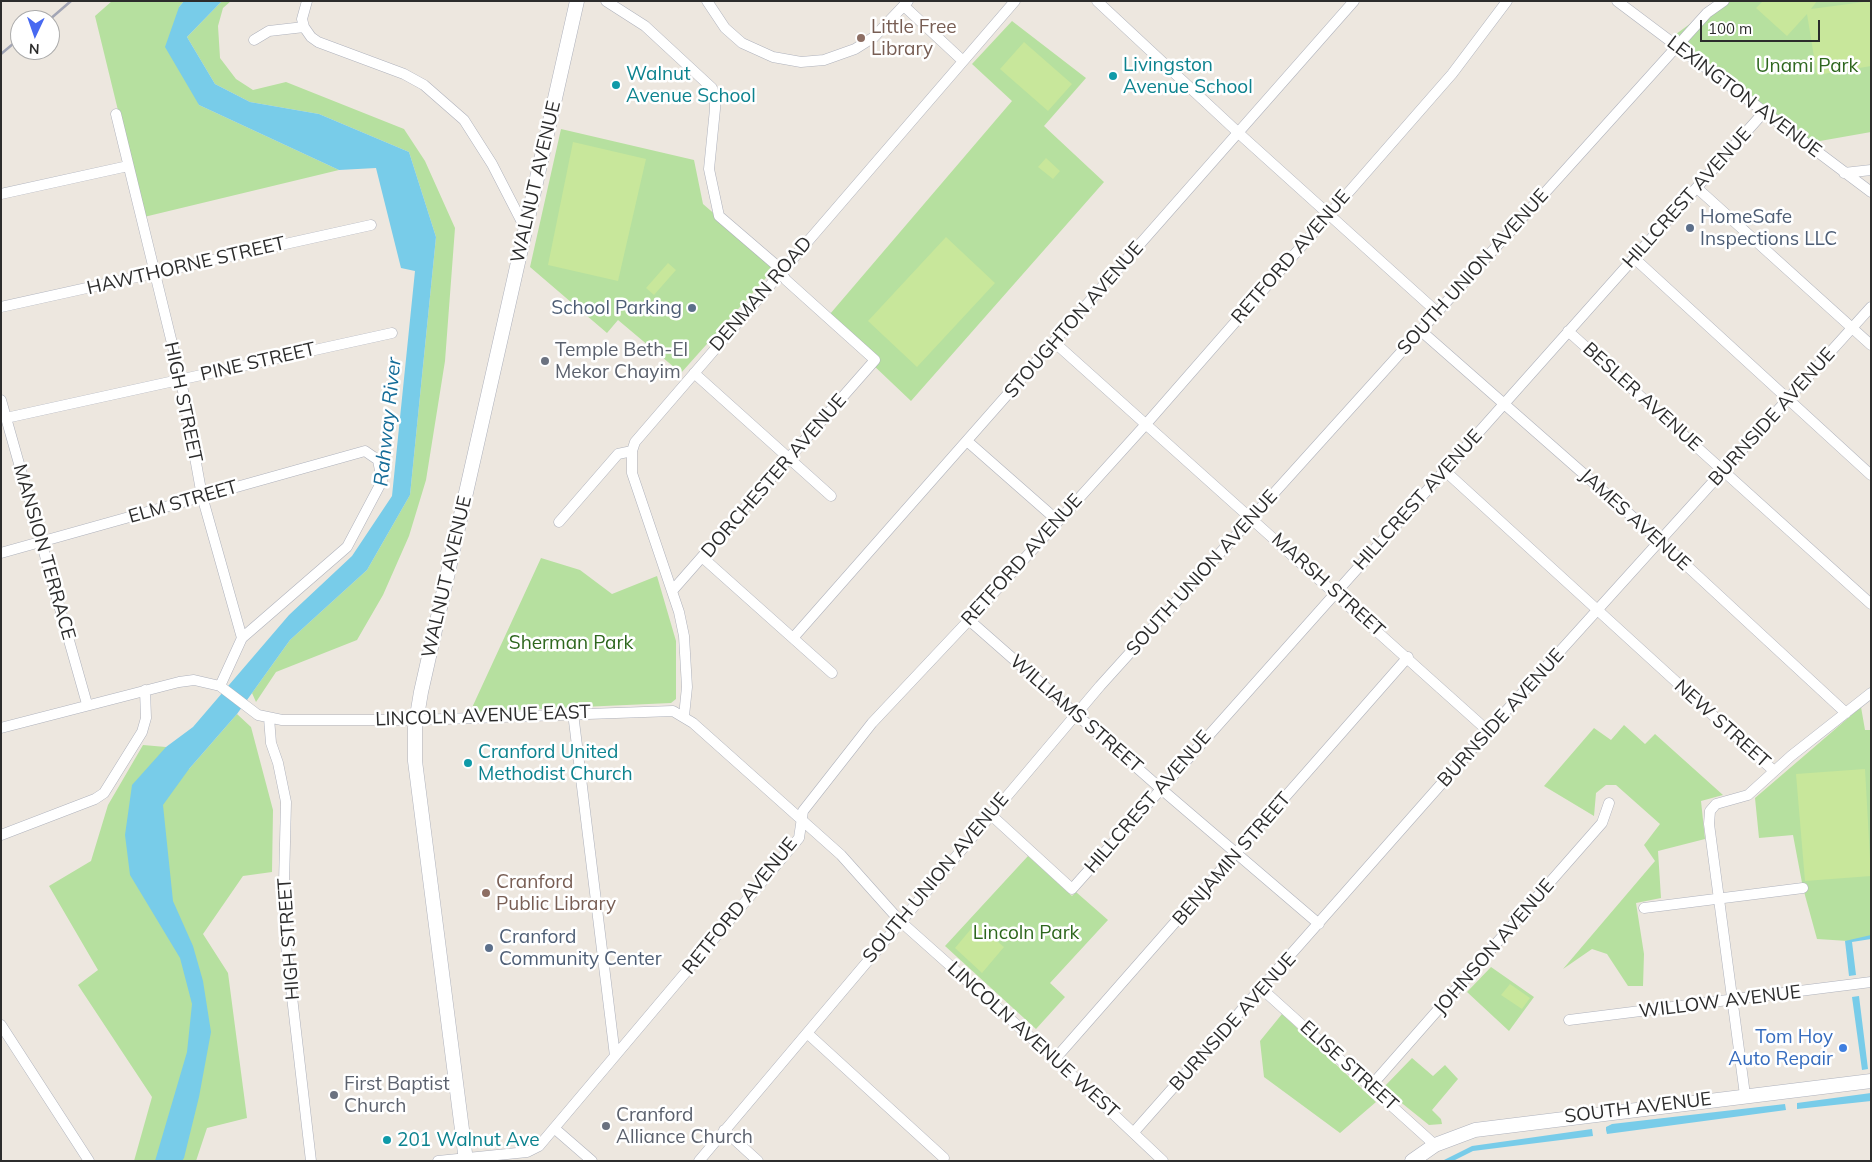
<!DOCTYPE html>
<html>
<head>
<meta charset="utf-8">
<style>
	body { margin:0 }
	#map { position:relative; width:1872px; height:1162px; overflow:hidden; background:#ede7df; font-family:Mulish,sans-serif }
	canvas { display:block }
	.frame { position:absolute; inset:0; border:2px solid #2c2c2c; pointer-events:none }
	.north { position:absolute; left:10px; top:10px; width:50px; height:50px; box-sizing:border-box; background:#fff; border:1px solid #ababab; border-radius:50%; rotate:183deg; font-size:14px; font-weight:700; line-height:20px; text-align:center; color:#2c2c2c }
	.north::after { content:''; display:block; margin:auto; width:18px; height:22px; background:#4869f1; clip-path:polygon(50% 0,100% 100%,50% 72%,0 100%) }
	.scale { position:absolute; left:1700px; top:20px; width:120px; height:22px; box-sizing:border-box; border:2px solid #2c2c2c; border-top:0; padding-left:6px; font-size:15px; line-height:18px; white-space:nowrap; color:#2c2c2c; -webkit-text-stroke:4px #fff; paint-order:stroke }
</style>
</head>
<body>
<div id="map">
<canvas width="1872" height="1162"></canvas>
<div class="frame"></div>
<div class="north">N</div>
<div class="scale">100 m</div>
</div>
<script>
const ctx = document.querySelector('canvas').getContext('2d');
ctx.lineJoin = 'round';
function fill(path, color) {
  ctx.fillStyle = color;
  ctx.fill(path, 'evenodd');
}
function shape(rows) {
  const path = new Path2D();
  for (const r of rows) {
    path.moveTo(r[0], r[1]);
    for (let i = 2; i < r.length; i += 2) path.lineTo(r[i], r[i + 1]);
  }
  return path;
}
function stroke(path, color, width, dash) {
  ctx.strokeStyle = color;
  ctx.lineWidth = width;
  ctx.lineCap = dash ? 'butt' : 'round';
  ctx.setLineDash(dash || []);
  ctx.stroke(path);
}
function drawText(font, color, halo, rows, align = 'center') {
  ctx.font = font + ' Mulish,sans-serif';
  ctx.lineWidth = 5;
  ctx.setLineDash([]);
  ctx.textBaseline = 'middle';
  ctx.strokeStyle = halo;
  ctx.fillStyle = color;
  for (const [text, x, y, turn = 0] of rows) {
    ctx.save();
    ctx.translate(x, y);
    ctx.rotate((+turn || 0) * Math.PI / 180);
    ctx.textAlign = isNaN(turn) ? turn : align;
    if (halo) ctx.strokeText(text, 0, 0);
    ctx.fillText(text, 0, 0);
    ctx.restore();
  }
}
fill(shape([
	[112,1,184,1,179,7,199,105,339,170,144,217,95,16],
	[222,1,231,1,223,8,218,26,220,58,236,79,253,90,286,82,404,129,425,161,455,228,445,361,426,480,409,536,383,595,357,640,276,672,256,702,252,693,290,640,367,570,410,495,436,237,409,152,319,114,250,102,215,84,187,37],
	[1721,1,1871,1,1871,132,1803,144,1668,40],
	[1012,21,1086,78,1044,126,1104,182,911,401,773,270,681,373,618,320,607,333,530,267,561,129,694,160,703,204,830,314,1012,101,972,64],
	[541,558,580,570,612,594,657,576,676,641,676,699,671,703,470,712],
	[1861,707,1865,730,1871,730,1871,936,1848,941,1817,939,1803,888,1793,835,1759,838,1755,798],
	[237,714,251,727,273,810,272,872,243,876,203,934,228,973,247,1118,207,1128,196,1161,134,1161,152,1097,78,985,98,970,49,886,91,861,108,805,143,745,166,747,189,769],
	[1624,725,1645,744,1655,734,1723,795,1701,801,1705,839,1658,851,1661,898,1636,903,1644,954,1643,986,1628,986,1607,954,1592,949,1563,969,1655,861,1644,845,1660,824,1616,785,1606,785,1596,793,1594,816,1544,786,1594,728,1611,740],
	[1028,856,1072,896,1076,892,1108,920,1050,983,1065,997,1036,1029,945,946],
	[1491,967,1534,997,1509,1031,1467,992],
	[1282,1014,1376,1102,1340,1133,1264,1077,1260,1041],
	[1412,1058,1433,1076,1445,1065,1458,1079,1432,1110,1441,1119,1442,1124,1429,1125,1383,1088]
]), '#b6e09f');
fill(shape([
	[1763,1,1817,1,1811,9,1871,1,1871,66,1817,75,1807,14,1787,36,1756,8],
	[1024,42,1072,84,1048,111,1000,69],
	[573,142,646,159,618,281,548,265],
	[1046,158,1060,171,1053,179,1038,167],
	[946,237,995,283,917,367,868,321],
	[668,263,676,270,654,295,646,288],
	[1865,769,1871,876,1805,881,1796,774],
	[976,923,1004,947,982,973,955,948],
	[1510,984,1530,998,1522,1009,1501,995]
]), '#c8e79b');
fill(shape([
	[184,1,222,1,187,37,215,84,250,102,319,114,409,152,436,237,410,495,367,570,290,640,237,714,189,769,163,805,173,901,193,946,203,981,211,1032,199,1097,184,1158,182,1161,155,1161,187,1052,192,1004,180,958,130,875,125,835,132,785,166,747,193,727,289,615,352,556,392,496,415,271,401,268,376,168,339,170,199,105,165,47,179,7],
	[1871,935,1871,939,1852,942,1856,975,1849,976,1845,941],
	[1859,996,1868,1069,1862,1070,1852,997],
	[1871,1093,1871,1101,1797,1109,1797,1103],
	[1785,1104,1786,1110,1607,1134,1606,1130,1606,1127,1612,1124],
	[1592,1129,1593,1136,1473,1151,1453,1161,1442,1161,1472,1146]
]), '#78cce9');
const street = shape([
	[307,1,302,19,304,27,311,37,318,42,404,74,424,85,464,120,492,164,526,230],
	[606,1,645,26,712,88,715,97,715,109,709,169,719,216,776,265,786,280,875,360,672,591],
	[707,1,725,28,742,43,773,57,801,62,824,60,855,49,874,37,908,1],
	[1097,1,1244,138,1437,312],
	[1617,1,1871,192],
	[904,6,963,61],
	[254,40,269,31,304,27],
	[116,114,181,380,202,496,242,638,220,686],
	[1844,173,1871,170],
	[1697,188,1871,345],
	[1,194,128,166],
	[1634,258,1871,475],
	[1,307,371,225],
	[1420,330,1660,541,1846,713],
	[1568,331,1871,604],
	[1054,342,1488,731],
	[694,373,831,496],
	[1,400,87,704],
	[6,418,392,333],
	[967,441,1058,521],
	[1444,470,1774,771],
	[559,522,618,454,632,451],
	[1,553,365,451,378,460,382,481,347,547,242,638],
	[702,557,832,673],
	[969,620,1160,788,1319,924],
	[793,638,1354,1],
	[573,713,615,1056],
	[684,716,687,687,684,636,679,612,632,473,632,451,635,442,1015,1],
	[269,718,271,743,278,763,286,802,284,884,286,945,311,1161],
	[1,728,179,682,194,680,220,686,258,715,282,720,416,720,673,711,693,723,841,855,900,921,1055,1059,1163,1161],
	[990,814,1072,889,1764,112],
	[1,835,95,799,104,793,142,732,146,718,145,690],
	[1644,908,1803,888],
	[1262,989,1435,1145],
	[1569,1020,1871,982],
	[1,1025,89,1161],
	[807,1033,944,1158],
	[1055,1059,1408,657],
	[1371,1086,1602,823,1609,803],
	[1745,1095,1709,824,1710,811,1716,804,1748,795,1791,756,1871,693],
	[554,1128,592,1161],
	[724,1130,758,1161],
	[1134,1132,1488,731,1871,307],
	[438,1161,527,1152,539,1146,799,838,803,811,872,723,969,620,1147,423,1452,74,1507,1],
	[699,1161,1100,686,1707,13,1724,1]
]);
const secondary = shape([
	[466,1161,415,761,415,728,421,692,577,1],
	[1412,1161,1435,1145,1475,1130,1871,1081]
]);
stroke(street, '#afb2bc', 11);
stroke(secondary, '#afb2bc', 15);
stroke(street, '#fff', 10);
stroke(secondary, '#fff', 14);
stroke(shape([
	[49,20,71,1],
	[1,54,20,38]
]), '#a2a5b5', 2.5);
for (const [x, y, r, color] of [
	[861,38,5,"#8d6e63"],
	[1113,76,5,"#0f9aa8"],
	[616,85,5,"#0f9aa8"],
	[1690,228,5,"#5c6f8a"],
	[692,308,5,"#5c6f8a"],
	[545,361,5,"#6b7280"],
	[468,763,5,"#0f9aa8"],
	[486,893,5,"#8d6e63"],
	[489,948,5,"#5c6f8a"],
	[1843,1048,5,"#3f7fe0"],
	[334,1095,5,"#6b7280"],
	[606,1126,5,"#6b7280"],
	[387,1140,5,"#0f9aa8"]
]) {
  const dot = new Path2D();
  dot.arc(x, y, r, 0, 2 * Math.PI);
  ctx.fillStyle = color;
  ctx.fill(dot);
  stroke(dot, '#fff', 2);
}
drawText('19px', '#785e54', '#fff', [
	["Little Free",871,27],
	["Library",871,49],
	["Cranford",496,882],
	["Public Library",496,904]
], 'left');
drawText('19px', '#0d838f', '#fff', [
	["Livingston",1123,65],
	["Avenue School",1123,87],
	["Walnut",626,74],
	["Avenue School",626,96],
	["Cranford United",478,752],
	["Methodist Church",478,774],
	["201 Walnut Ave",397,1140]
], 'left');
drawText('19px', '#2e671e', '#fff', [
	["Unami Park",1807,66],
	["Sherman Park",571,643],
	["Lincoln Park",1026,933]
]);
drawText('19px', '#2c2c2c', '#fff', [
	["LEXINGTON AVENUE",1744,97,37],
	["WALNUT AVENUE",536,182,-77],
	["HILLCREST AVENUE",1687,198,-48],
	["RETFORD AVENUE",1291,257,-49],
	["HAWTHORNE STREET",186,266,-13],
	["SOUTH UNION AVENUE",1473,272,-48],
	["DENMAN ROAD",761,294,-49],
	["STOUGHTON AVENUE",1074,320,-49],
	["PINE STREET",258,362,-13],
	["BESLER AVENUE",1642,397,42],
	["HIGH STREET",183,402,78],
	["BURNSIDE AVENUE",1772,417,-48],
	["DORCHESTER AVENUE",774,476,-49],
	["HILLCREST AVENUE",1418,500,-48],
	["ELM STREET",183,502,-16],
	["JAMES AVENUE",1635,520,42],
	["MANSION TERRACE",44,552,74],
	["RETFORD AVENUE",1022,560,-48],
	["SOUTH UNION AVENUE",1202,573,-48],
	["WALNUT AVENUE",447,577,-77],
	["MARSH STREET",1328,585,42],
	["WILLIAMS STREET",1076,714,41],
	["LINCOLN AVENUE EAST",483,716,-2],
	["BURNSIDE AVENUE",1501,718,-48],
	["NEW STREET",1722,724,42],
	["HILLCREST AVENUE",1148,802,-49],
	["BENJAMIN STREET",1232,859,-49],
	["SOUTH UNION AVENUE",936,878,-50],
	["RETFORD AVENUE",740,906,-51],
	["HIGH STREET",289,939,-94],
	["JOHNSON AVENUE",1494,947,-49],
	["WILLOW AVENUE",1720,1002,-7],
	["BURNSIDE AVENUE",1233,1022,-48],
	["LINCOLN AVENUE WEST",1033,1040,42],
	["ELISE STREET",1349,1066,42],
	["SOUTH AVENUE",1638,1108,-7]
]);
drawText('19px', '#4e5e75', '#fff', [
	["HomeSafe",1700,217],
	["Inspections LLC",1700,239],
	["School Parking",682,308,"right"],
	["Cranford",499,937],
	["Community Center",499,959]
], 'left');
drawText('19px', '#5b616d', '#fff', [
	["Temple Beth-El",555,350],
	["Mekor Chayim",555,372],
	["First Baptist",344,1084],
	["Church",344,1106],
	["Cranford",616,1115],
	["Alliance Church",616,1137]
], 'left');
drawText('19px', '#366cbe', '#fff', [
	["Tom Hoy",1833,1037],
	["Auto Repair",1833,1059]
], 'right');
drawText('italic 20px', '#146c98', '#fff', [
	["Rahway River",388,422,-84]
]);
</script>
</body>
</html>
